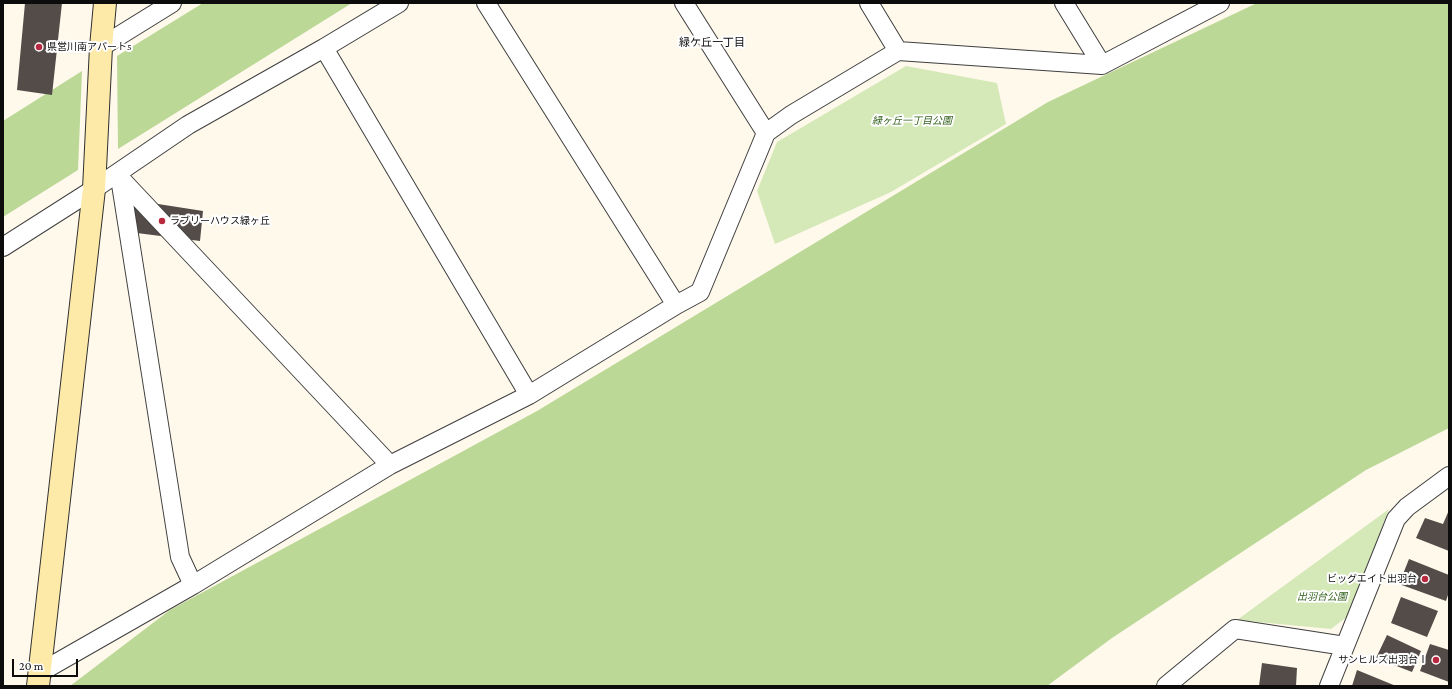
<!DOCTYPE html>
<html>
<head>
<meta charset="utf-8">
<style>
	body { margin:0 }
	#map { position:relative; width:1452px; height:689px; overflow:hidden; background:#fff9ec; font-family:"Crimson Pro",serif }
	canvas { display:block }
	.frame { position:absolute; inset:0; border:4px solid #0c0c0c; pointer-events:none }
	.scale { position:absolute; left:12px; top:659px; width:66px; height:18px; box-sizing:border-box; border:2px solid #0c0c0c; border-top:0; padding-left:5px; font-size:12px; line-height:14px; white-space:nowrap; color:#0c0c0c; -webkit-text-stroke:3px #fff; paint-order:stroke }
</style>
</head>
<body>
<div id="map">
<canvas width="1452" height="689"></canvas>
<div class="frame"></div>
<div class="scale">20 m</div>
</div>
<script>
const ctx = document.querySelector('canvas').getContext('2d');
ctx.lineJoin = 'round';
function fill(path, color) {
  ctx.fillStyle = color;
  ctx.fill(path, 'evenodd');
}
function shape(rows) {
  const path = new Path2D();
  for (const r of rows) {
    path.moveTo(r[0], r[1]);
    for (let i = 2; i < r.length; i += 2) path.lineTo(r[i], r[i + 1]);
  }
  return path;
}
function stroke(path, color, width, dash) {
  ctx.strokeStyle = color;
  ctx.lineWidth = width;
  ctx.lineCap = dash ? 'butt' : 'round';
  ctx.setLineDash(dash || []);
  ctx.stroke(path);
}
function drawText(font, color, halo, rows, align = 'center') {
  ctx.font = font + ' "Crimson Pro","Noto Sans JP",serif';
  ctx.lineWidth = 4;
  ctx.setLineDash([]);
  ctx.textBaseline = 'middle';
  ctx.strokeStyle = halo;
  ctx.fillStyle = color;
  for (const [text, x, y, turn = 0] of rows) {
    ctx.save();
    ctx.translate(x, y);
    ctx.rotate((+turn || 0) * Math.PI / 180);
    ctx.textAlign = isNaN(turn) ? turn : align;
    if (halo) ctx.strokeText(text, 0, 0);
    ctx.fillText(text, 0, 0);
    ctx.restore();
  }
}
fill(shape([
	[906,66,997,83,1006,124,891,192,775,244,757,191,777,142],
	[1389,509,1348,616,1331,629,1237,620]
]), '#d5e8b7');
fill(shape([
	[203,3,352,3,118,149,117,56],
	[1257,3,1449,3,1449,428,1366,470,1112,638,1047,686,70,686,170,610,537,411,1048,102],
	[82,71,78,170,3,217,3,121]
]), '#bbd896');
fill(shape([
	[25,3,62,3,52,95,17,90],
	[126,199,203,211,200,241,121,231],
	[1449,510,1449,551,1416,538,1425,518,1443,524],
	[1409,559,1449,575,1449,592,1446,601,1399,584],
	[1401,597,1438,611,1427,637,1391,623],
	[1387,635,1421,651,1412,672,1376,658],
	[1430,644,1449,650,1449,682,1420,671],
	[1262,663,1297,668,1296,686,1259,686],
	[1357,670,1396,686,1352,686]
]), '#544c49');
const street = shape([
	[486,3,676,305],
	[684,3,766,133],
	[869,3,898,51],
	[1064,3,1102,65],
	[101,47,172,3],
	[324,48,529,395],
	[120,178,180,557,193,585],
	[120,178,390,465],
	[3,247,94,189,188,125,324,48,399,3],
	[39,673,193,585,390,465,529,395,676,305,700,292,766,133,791,115,898,51,1102,65,1220,3],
	[1166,686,1235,629,1345,646],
	[1329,686,1396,519,1407,507,1449,476]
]);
const secondary = shape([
	[38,686,94,189,101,47,105,3]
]);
stroke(street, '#3f3f3f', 20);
stroke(secondary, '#2e2e2e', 24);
stroke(street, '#fff', 18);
stroke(secondary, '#fdeaa8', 22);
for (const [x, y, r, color] of [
	[39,47,4,"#b8283e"],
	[162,221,4,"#b8283e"],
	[1425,579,4,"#b8283e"],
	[1436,660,4,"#b8283e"]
]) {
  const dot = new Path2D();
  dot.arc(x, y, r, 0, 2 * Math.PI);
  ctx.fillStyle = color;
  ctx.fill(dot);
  stroke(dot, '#fff', 1.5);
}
drawText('10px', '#0c0c0c', '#fff', [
	["県営川南アパート5",47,47],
	["ラブリーハウス緑ヶ丘",170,221],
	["ビッグエイト出羽台",1417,579,"right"],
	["サンヒルズ出羽台Ⅰ",1428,660,"right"]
], 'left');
drawText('italic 10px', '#34621e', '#fff', [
	["緑ヶ丘一丁目公園",912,121],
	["出羽台公園",1322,597]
]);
drawText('11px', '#0c0c0c', '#fff', [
	["緑ケ丘一丁目",712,43]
]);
</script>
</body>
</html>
